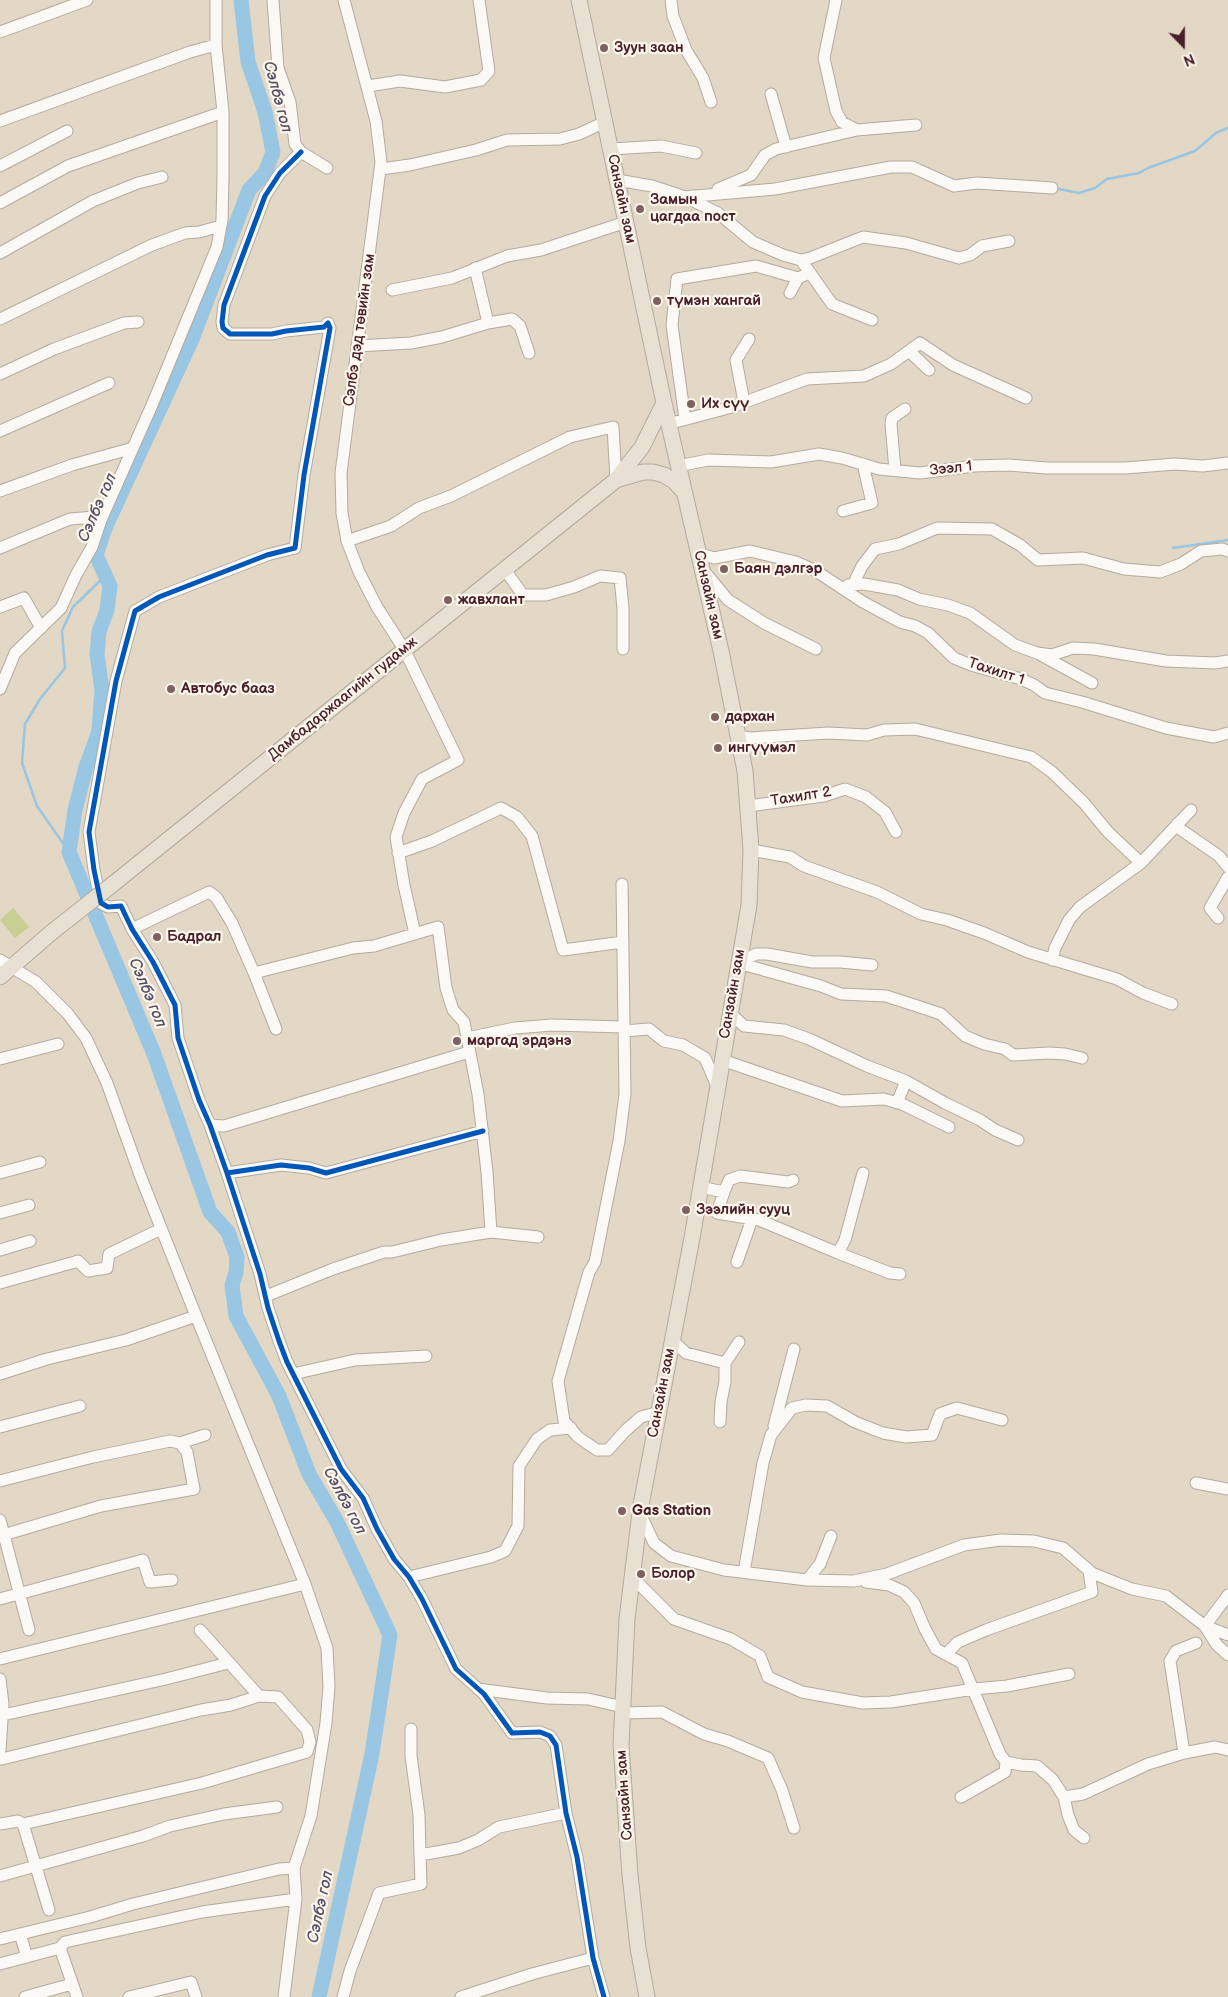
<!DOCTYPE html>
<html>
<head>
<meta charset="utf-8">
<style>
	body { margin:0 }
	#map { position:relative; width:1228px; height:1997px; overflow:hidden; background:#e2d8c5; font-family:"Balsamiq Sans",sans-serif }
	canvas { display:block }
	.north { position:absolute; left:1158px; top:20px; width:50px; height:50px; -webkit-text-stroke:4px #fbf7ec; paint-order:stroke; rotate:158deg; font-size:14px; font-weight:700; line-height:20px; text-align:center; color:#4a1f2b }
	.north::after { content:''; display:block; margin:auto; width:18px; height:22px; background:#4a1f2b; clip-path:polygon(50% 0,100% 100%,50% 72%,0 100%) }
</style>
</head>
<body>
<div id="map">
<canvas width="1228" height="1997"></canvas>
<div class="north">N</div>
</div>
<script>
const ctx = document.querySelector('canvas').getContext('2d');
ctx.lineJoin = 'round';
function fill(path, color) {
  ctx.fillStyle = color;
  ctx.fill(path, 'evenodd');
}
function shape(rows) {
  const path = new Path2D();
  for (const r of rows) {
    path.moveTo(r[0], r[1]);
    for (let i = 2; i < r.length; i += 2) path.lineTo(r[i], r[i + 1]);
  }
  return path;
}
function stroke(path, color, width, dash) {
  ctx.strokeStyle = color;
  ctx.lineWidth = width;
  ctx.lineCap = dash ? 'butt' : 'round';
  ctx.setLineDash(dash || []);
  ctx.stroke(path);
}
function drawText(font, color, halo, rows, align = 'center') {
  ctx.font = font + ' "Balsamiq Sans",sans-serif';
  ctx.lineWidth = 4.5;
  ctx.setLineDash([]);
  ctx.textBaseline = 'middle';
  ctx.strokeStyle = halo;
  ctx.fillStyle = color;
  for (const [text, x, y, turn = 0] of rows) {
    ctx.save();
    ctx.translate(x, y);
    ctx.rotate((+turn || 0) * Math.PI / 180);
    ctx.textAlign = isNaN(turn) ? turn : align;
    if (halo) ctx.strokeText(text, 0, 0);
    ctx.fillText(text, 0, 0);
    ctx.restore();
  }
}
fill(shape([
	[13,908,29,927,15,938,0,920]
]), '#c9ce92');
stroke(shape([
	[1054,188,1079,193,1095,188,1107,179,1139,173,1148,168,1195,151,1216,133,1228,128],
	[1173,548,1228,540],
	[69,852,37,806,22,763,25,724,40,699,65,668,62,631,73,607,105,576]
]), '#98c6e3', 2.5);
stroke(shape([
	[241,0,248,62,265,112,273,152,265,173,249,190,192,339,105,528,96,555,110,586,107,610,99,632,97,654,102,690,99,731,86,767,75,810,69,852,154,1054,210,1212,228,1232,237,1257,236,1273,232,1285,236,1316,279,1396,309,1474,337,1522,390,1635,372,1754,319,1997]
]), '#98c6e3', 15);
const minor = shape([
	[273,0,278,68,290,102,295,144,301,152,327,168],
	[344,0,376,121,381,162,341,473,342,513,347,541,359,572,377,607,404,649,458,760,422,779,404,813,396,837,404,885,415,934],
	[671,0,673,16,686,50,703,78,711,102],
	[836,0,824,58,836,111,842,122,857,130],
	[0,32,87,0],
	[368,86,400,81,445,87,481,80,489,71,479,0],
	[771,94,786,147],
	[0,121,190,52,216,45],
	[611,149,661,146,696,153],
	[301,152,280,173,265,196,224,305,222,322,223,328,230,334,272,334,286,331,324,327,328,323,330,328,304,475,295,548,267,555,159,597,135,611,116,681,89,832,94,870,101,903,108,907,121,906,132,929,153,962,175,1005,178,1038,199,1100,210,1125,227,1173,281,1165,309,1168,326,1173,483,1131],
	[0,166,67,131],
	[381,169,410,165,476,150,507,140,560,139,579,134,605,122],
	[617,180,652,186,685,197,693,196],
	[718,189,751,175,765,155,776,149,857,130,916,125],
	[685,197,775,189,891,167,912,167,954,186,977,183,1052,188],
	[685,197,718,213,753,242,783,255,801,260,810,258,863,237,906,243,959,258,970,255,982,246,1009,241],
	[0,203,68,166,223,112],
	[0,253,93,201,138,183,162,177],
	[801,260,832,304,872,320],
	[475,268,488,323],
	[392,290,452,278,507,256,541,250,626,222],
	[790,293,798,278,805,275],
	[0,319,152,245,185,233,199,232,221,226],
	[357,346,411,343,442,337,488,323,512,319,520,326,529,353],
	[909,351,929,370],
	[0,374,54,349,124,323,138,322],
	[744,402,736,360,749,339],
	[685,419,672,325,677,279,756,266,798,278],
	[668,424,732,407,807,379,864,376,891,364,920,343,953,365,1026,398],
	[0,431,109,383],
	[678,466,708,460,771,462,819,454,842,458,879,469,920,473,974,466,1008,465,1047,468,1125,468,1175,464,1203,466,1228,463],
	[895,470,891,424,892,418,905,409],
	[0,491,72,465,133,448],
	[843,511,872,503,863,464],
	[347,541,391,526,419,508,451,496,570,437,613,427,616,480],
	[0,548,70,519,95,517,101,520],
	[698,553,714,558,750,551,796,562,816,571,863,602,900,622,915,626,928,633,954,658,971,665,1021,679,1034,685,1045,693,1082,702,1166,728,1214,737,1228,733],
	[505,570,523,595,546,595,574,587,600,576,620,578,623,608,623,649],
	[704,571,728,600,764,623,816,649],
	[848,585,864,584,898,590,919,599,948,605,970,613,1015,645,1037,653,1052,655,1073,648,1094,649,1166,661,1215,663,1228,661],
	[853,585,862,566,875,549,899,544,937,528,992,529,1020,545,1038,560,1083,558,1124,569,1160,572,1181,564,1201,551,1222,549,1228,551],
	[0,607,24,598,41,628],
	[1041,655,1092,683],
	[0,689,15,653,61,608,76,575,92,547,101,520,152,405,217,247,222,220,223,177,223,112,216,45,216,0],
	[738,736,750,738,828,733,867,735,884,730,915,729,1031,757,1052,772,1084,803,1108,832,1141,863],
	[748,806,824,796,845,789,866,797,885,812,896,832],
	[1177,824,1180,829,1219,856,1228,867],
	[751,850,790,857,804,866,877,892,921,914,947,920,984,933,1028,952,1117,979,1143,993,1172,1004],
	[398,853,432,841,501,808,517,817,532,836,563,950,623,942],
	[622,884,625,1094,619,1141,595,1262,589,1272,558,1381,564,1421,578,1437,597,1450,608,1450,625,1431,641,1417,659,1412],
	[1218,918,1210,908,1228,877],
	[132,929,209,892,216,897,232,923,254,973,353,948,374,946,438,927,446,988,453,1010,464,1022,478,1094,487,1172,491,1232,441,1240,392,1252,384,1252,333,1269,266,1296],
	[0,960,36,982,68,1014,86,1038,107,1083,140,1175,196,1316,126,1340,47,1359,0,1374],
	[1052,960,1055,948,1069,920,1080,907,1141,863,1191,810],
	[872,965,840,962,812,962,767,954,756,954,738,963,821,986,841,994,886,996,917,1006,941,1014,965,1036,984,1044,1005,1049,1013,1055,1049,1053,1065,1054,1082,1058],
	[254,973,276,1029],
	[730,1013,744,1026,784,1030,809,1039,867,1066,906,1081,945,1103,980,1120,995,1130,1018,1140],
	[624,1031,649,1029,664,1041,683,1045,705,1058,717,1086],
	[467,1038,515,1028,552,1025,624,1027],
	[0,1059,58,1044],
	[722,1060,842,1101,884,1099,902,1104,949,1127],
	[897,1103,906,1081],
	[210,1125,224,1126,469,1052],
	[0,1173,40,1162],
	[227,1173,260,1274,268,1308,279,1341,287,1362,341,1469,363,1498,377,1529,394,1559,409,1577,422,1599,456,1669,484,1694,512,1733,540,1732,550,1736,556,1745,566,1813,577,1857,593,1958,604,1997],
	[700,1187,724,1192,717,1213,759,1220,838,1253,845,1240,863,1173],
	[724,1192,729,1180,740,1176,788,1182,793,1180],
	[0,1213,29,1205],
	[491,1232,538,1237],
	[0,1250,30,1241],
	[838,1253,890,1273,900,1274],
	[737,1262,752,1219],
	[0,1283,75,1262,78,1261,88,1271,107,1268,109,1254,161,1229],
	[196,1316,305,1584,327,1648,329,1687,326,1723,311,1816,294,1868,296,1899,284,1997],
	[672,1340,686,1353,725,1363,725,1382,721,1402,720,1422],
	[725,1363,739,1342],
	[293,1374,355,1360,426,1356],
	[774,1426,794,1349],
	[0,1427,80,1406],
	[0,1481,93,1457,170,1441,180,1443,205,1435],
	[1196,1483,1228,1489],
	[640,1513,654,1543,671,1556,724,1570,807,1580,854,1581,887,1574,964,1545,1001,1540,1034,1541,1063,1548,1092,1573,1132,1589,1166,1596,1205,1626,1228,1635],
	[0,1520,29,1630],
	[0,1536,101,1506,194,1489,187,1452,180,1443],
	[744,1572,763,1463,771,1435,792,1408,806,1405,827,1406,855,1422,883,1433,906,1437,932,1435,940,1414,957,1408,1002,1420],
	[409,1577,491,1557,505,1551,518,1526,519,1466,537,1439,550,1430,571,1428],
	[632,1577,674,1619,731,1639,760,1656,768,1677,802,1692,863,1703,891,1702,974,1689,1007,1686,1069,1674],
	[807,1580,820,1564,831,1536],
	[866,1582,889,1585,904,1592,914,1603,925,1629,936,1649,962,1663,1000,1754,1006,1762,1021,1765,1037,1766,1053,1780,1064,1797,1068,1815,1074,1830,1084,1838],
	[1228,1595,1205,1626,1217,1645,1228,1655],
	[0,1599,143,1560,150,1582,172,1580],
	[947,1653,958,1642,986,1630,1092,1592,1089,1571],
	[0,1659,305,1584],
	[0,1679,3,1704,0,1751],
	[478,1689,547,1698,588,1699,623,1707],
	[623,1713,662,1712,704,1734,728,1741,768,1758,782,1790,794,1828],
	[3,1715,166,1679,228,1663],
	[411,1729,411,1756,419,1815,420,1855,459,1848,478,1840,499,1827,566,1813],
	[1184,1753,1170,1661,1176,1651,1196,1643],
	[2,1759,201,1710,231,1705,259,1696],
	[961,1797,1005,1772,1006,1762],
	[1064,1797,1083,1794,1148,1764,1184,1753,1215,1747,1228,1750],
	[0,1824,18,1821,23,1824,202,1783,307,1752,310,1742,307,1730,278,1697,259,1696,200,1630],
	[23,1824,49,1910],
	[0,1876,143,1836,170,1826,224,1814,277,1807],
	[20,1934,27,1957],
	[0,1939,90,1917,133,1904,279,1869,294,1868],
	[60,1948,77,1997],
	[0,1964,60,1948,65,1942,202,1912,296,1899],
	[25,1997,72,1984],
	[129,1997,191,1982,196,1997],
	[343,1997,350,1971,379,1893,421,1884,420,1855],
	[461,1997,532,1974,593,1958]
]);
const major = shape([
	[579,0,664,403,721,651,745,771,751,850,749,905,692,1238,641,1505,627,1619,621,1745,630,1875,638,1948,647,1997],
	[619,479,643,472,653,472,664,475,674,481,684,492],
	[113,884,616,480,642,447,664,403],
	[0,977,52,932]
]);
stroke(minor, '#b4aa9f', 13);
stroke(major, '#b4aa9f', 17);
stroke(minor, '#fbf9f6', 11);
stroke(major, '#e8e0d3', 15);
const majorBridge = shape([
	[52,932,113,884]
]);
stroke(majorBridge, '#b4aa9f', 17, []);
stroke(majorBridge, '#e8e0d3', 15);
stroke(shape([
	[301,152,280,173,265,196,224,305,222,322,223,328,230,334,272,334,286,331,324,327,328,323,330,328,304,475,295,548,267,555,159,597,135,611,116,681,89,832,94,870,101,903,108,907,121,906,132,929,153,962,175,1005,178,1038,199,1100,210,1125,227,1173,281,1165,309,1168,326,1173,483,1131],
	[227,1173,260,1274,268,1308,279,1341,287,1362,341,1469,363,1498,377,1529,394,1559,409,1577,422,1599,456,1669,484,1694,512,1733,540,1732,550,1736,556,1745,566,1813,577,1857,593,1958,604,1997]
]), '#0057b8', 5);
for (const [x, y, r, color] of [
	[604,48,5,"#7f6061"],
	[640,209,5,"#7f6061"],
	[657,301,5,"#7f6061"],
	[691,404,5,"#7f6061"],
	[724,569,5,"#7f6061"],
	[448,600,5,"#7f6061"],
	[171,689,5,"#7f6061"],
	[715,717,5,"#7f6061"],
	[718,748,5,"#7f6061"],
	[157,937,5,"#7f6061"],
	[457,1041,5,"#7f6061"],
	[686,1210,5,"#7f6061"],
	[622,1511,5,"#7f6061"],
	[641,1574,5,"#7f6061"]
]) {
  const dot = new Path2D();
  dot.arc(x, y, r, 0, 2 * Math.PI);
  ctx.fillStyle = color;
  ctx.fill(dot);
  stroke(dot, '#fbf7ec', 2);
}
drawText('bold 15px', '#4a1f2b', '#fbf7ec', [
	["Зуун заан",614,48],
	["Замын",650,200],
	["цагдаа пост",650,217],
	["түмэн хангай",667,301],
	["Их сүү",701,404],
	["Баян дэлгэр",734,569],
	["жавхлант",458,600],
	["Автобус бааз",181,689],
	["дархан",725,717],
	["ингүүмэл",728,748],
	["Бадрал",167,937],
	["маргад эрдэнэ",467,1041],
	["Зээлийн сууц",696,1210],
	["Gas Station",632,1511],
	["Болор",651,1574]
], 'left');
drawText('15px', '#4a1f2b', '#fbf7ec', [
	["Санзайн зам",621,199,78],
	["Сэлбэ дэд төвийн зам",360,330,-82],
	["Зээл 1",951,469,-6],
	["Санзайн зам",708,595,77],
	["Тахилт 1",996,672,18],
	["Дамбадаржаагийн гудамж",343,699,-39],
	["Тахилт 2",801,797,-9],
	["Санзайн зам",733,994,-80],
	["Санзайн зам",662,1393,-79],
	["Санзайн зам",625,1795,-94]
]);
drawText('italic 16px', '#584f66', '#fbf7ec', [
	["Сэлбэ гол",277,97,75],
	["Сэлбэ гол",98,508,-66],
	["Сэлбэ гол",147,993,67],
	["Сэлбэ гол",344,1501,62],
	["Сэлбэ гол",321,1907,-78]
]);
</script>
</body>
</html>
